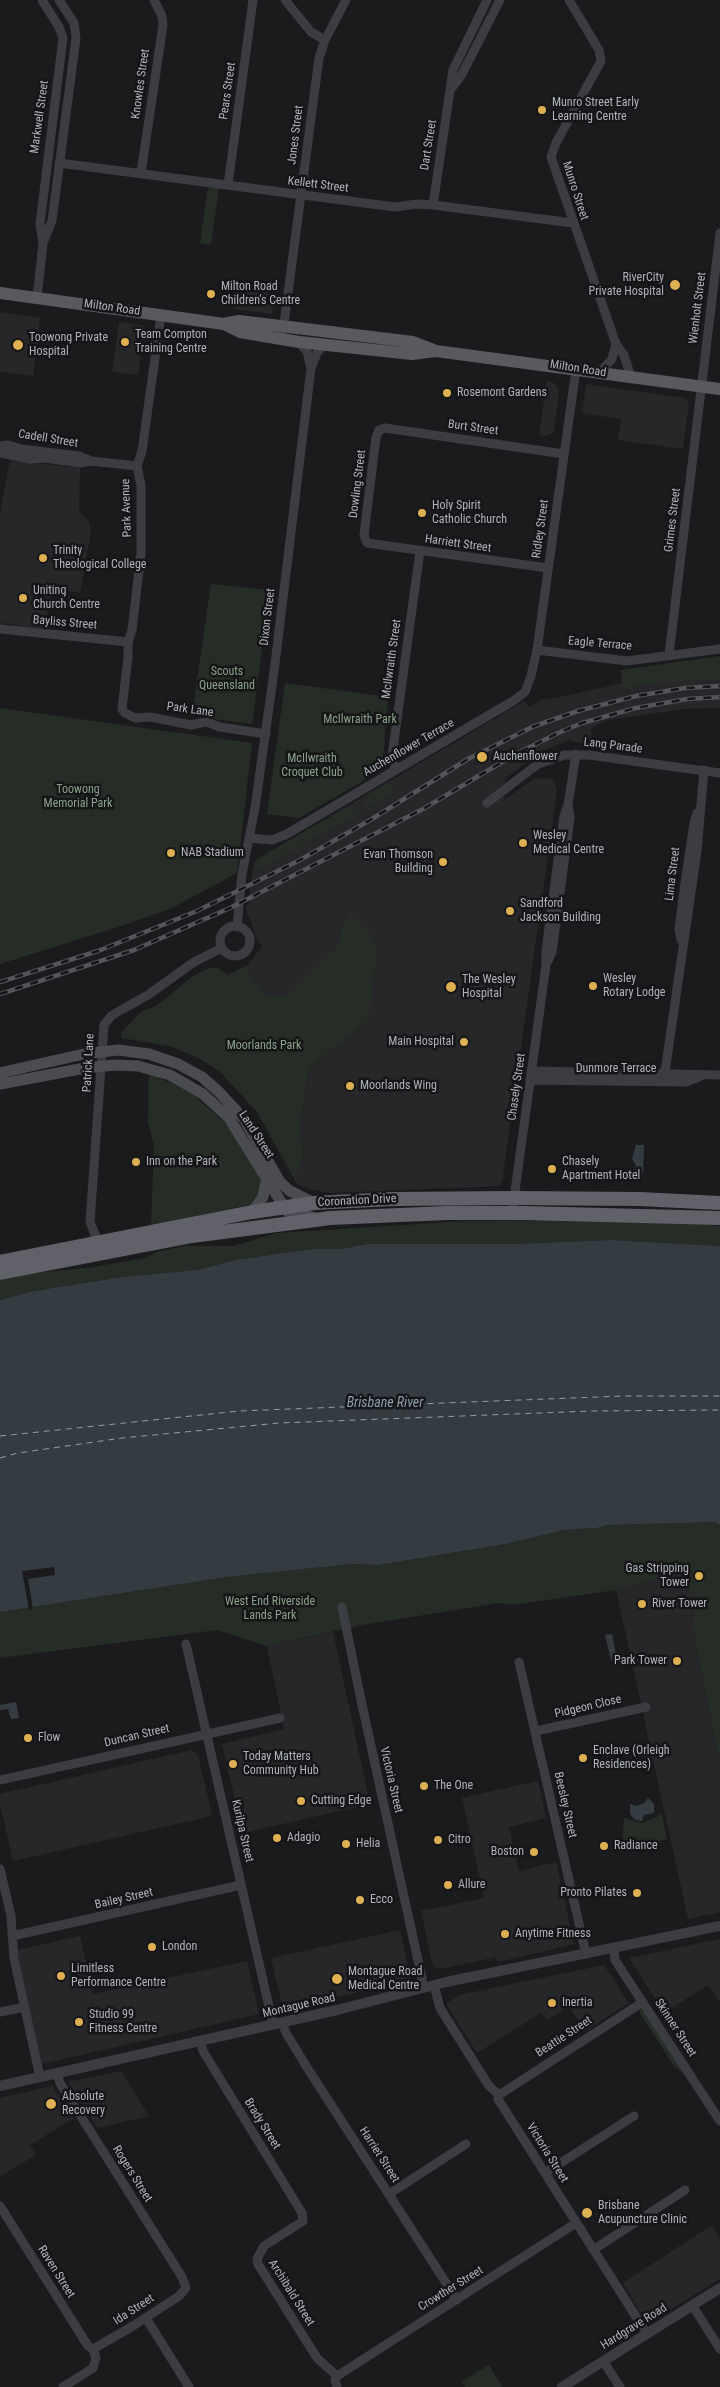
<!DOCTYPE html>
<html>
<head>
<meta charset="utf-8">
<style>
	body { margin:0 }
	canvas { display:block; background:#1b1b1d }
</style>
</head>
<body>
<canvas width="720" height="2387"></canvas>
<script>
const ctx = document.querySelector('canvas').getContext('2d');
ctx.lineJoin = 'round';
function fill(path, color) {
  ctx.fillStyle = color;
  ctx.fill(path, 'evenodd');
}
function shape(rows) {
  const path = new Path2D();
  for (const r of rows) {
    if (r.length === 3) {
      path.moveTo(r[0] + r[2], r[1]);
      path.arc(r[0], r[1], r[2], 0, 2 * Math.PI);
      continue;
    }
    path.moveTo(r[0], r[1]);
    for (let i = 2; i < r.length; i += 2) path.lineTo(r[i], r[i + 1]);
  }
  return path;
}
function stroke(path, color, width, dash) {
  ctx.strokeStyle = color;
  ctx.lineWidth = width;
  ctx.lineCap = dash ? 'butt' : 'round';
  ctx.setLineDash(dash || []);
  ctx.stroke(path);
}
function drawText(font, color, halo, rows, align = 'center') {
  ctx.font = font + ' "Roboto Condensed",sans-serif';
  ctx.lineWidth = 5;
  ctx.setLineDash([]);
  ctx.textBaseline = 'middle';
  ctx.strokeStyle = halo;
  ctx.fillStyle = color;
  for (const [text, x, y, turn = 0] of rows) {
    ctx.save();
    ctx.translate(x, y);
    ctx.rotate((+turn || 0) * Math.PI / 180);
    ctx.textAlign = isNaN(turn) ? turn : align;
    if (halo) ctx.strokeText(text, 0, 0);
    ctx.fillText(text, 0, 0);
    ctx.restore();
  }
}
fill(shape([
	[238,285,275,290,272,314,234,309],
	[0,312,40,318,33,376,0,372],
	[119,322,145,326,138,375,112,372],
	[547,381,554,383,558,388,559,395,554,429,553,433,545,436,539,435],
	[586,384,686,398,689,403,683,449,618,440,621,419,582,413],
	[10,460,80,468,79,512,88,520,91,530,80,593,52,587,44,629,0,623,0,514],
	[720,662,720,708,684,709,608,720,592,727,590,742,572,742,570,739,540,753,503,780,505,780,504,800,534,779,550,778,555,783,557,790,502,1182,497,1186,330,1193,312,1190,297,1184,297,1171,303,1156,300,1127,308,1072,315,1063,368,1021,341,930,340,943,287,995,267,996,250,979,249,964,263,945,259,943,247,912,246,904,250,905,248,901,254,862,524,701,529,707,545,698,546,700],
	[676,1574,694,1596,693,1630,720,1763,720,1912,688,1919,616,1590],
	[333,1632,370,1804,243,1833,222,1744,284,1729,267,1646],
	[192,1750,198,1755,212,1816,13,1861,0,1804,0,1794],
	[538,1781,546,1818,509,1827,519,1871,556,1862,574,1944,498,1962,496,1957,441,1969,435,1967,432,1963,421,1911,484,1898,462,1798],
	[400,1930,411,1981,283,2009,271,1958],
	[80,1936,93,1994,247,1961,259,2014,42,2064,17,1950],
	[720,1939,720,2002,708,1985,664,2013,629,1958],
	[604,1965,629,2003,585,2031,569,2006,547,2020,541,2013,477,2053,446,2004,459,1995],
	[121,2071,149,2116,97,2128,68,2082],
	[52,2086,74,2118,30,2145,36,2155,0,2176,0,2098],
	[712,2225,720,2239,720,2279,647,2324,623,2283]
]), '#27272a');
fill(shape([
	[208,187,219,188,211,245,200,243],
	[211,584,270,590,252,724,192,716],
	[720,656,720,679,653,683,622,689,621,670],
	[285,683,388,697,384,749,382,760,375,774,299,818,267,814],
	[0,708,252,743,237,873,170,909,118,927,0,964],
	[389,782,394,792,365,810,367,794],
	[345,808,356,809,362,812,252,873,257,859],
	[350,914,368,929,377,951,368,1021,315,1063,308,1072,300,1127,303,1156,297,1171,297,1184,257,1112,221,1073,202,1060,173,1047,122,1038,121,1033,141,1012,156,1006,193,976,209,968,218,968,228,975,249,964,250,979,267,996,287,995,340,943,341,930],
	[149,1074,174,1084,194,1095,227,1125,260,1178,262,1188,253,1204,151,1226,154,1147,148,1121],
	[587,1220,654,1221,720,1226,720,1246,612,1240,512,1244,368,1244,341,1249,312,1249,235,1260,198,1270,122,1277,34,1291,0,1300,0,1280,22,1274,87,1268,144,1258,159,1251,185,1246,233,1246,277,1233,466,1221],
	[715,1522,720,1525,720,1763,693,1630,694,1596,675,1574,616,1590,512,1605,499,1603,362,1625,267,1646,217,1630,0,1658,0,1612,227,1577,352,1564,378,1565,506,1544,564,1530,597,1528,607,1525],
	[662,1814,667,1839,622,1850,624,1818,643,1823],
	[642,2010,644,2011,686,2075,674,2066,641,2015,639,2011],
	[489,2365,502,2387,465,2387,462,2381]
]), '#252d26');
fill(shape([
	[636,1145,644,1145,643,1173,635,1173,636,1165,632,1159],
	[612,1240,720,1246,720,1525,715,1522,607,1525,597,1528,564,1530,506,1544,378,1565,352,1564,227,1577,0,1612,0,1300,34,1291,122,1277,198,1270,235,1260,312,1249,341,1249,368,1244,512,1244],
	[612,1634,617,1659,611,1660,605,1635],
	[16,1702,19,1718,11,1719,8,1709,0,1710,0,1705],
	[648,1798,654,1804,654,1813,644,1815,642,1821,635,1820,630,1814,630,1804,637,1806,644,1803]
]), '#343c42');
fill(shape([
	[54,1567,55,1575,28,1579,33,1609,29,1610,22,1571]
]), '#1b1b1d');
stroke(shape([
	[0,1436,239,1411,623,1396,720,1396],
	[0,1458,18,1453,122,1438,279,1423,592,1411,720,1410]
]), '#8b9fb1', 1, [6, 5]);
stroke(shape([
	[42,0,59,27,63,38,40,224,43,243],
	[285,0,311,32,325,40],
	[569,0,599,50,601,61,556,143,551,157,616,344,624,355,631,377],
	[451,89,461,76,500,0],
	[59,163,395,207,417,204,433,205,573,223],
	[141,173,163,25,162,16,154,0],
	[228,185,253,0],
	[433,205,453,70,487,0],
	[37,298,43,243,52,221,76,38,74,23,59,0],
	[161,315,142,451,137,466,141,485,141,553,132,630,128,642,128,657,122,709,125,713,135,718,150,717,191,725,206,722,220,727,266,734],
	[283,331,319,58,325,40,346,0],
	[299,342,307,352,311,368],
	[599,373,612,359,616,344],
	[0,446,8,445,21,449,79,456,91,461,137,466],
	[0,453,30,459,45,458,80,463,91,461],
	[548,568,367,543,364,535,376,437,379,430,385,428,564,454],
	[0,629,128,642],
	[537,650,627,661,720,649],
	[669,655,720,233],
	[395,770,392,756,420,551],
	[487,803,538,764,565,755,589,755,720,773],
	[249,838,272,840,287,834,513,701,525,692,531,676,537,650,576,369],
	[235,941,15],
	[237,927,242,874,255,808,275,664,311,368,317,353,323,345],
	[681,940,679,929,685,883,694,823,697,813],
	[548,961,552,952,570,818,568,805,576,754],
	[532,1071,720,1075],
	[665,1072,697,851,704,770],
	[530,1080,686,1082,701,1076],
	[512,1213,546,965,546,951,559,852,564,816,568,805],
	[98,1242,90,1222,104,1025,111,1016,121,1010,148,995,194,962,222,948],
	[342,1607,361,1700,424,1988],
	[186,1644,273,2024],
	[519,1662,586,1954],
	[536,1731,646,1707],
	[0,1780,280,1718],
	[0,1869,11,1916,14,1958,40,2077],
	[12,1936,241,1885],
	[614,1948,615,1960,720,2121],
	[434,1985,440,2008,489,2086,499,2095,498,2099,647,2334],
	[0,2012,25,2007],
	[282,2022,286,2033,308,2069,457,2300],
	[200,2041,203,2051,302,2213,303,2221,300,2223,264,2246,257,2259,258,2264,317,2358,337,2376,335,2380,337,2387],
	[57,2073,60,2083,182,2277,186,2288,179,2296,133,2326,93,2349],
	[499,2095,643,2002],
	[545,2173,634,2116],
	[389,2194,466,2144],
	[0,2206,88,2346,93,2349],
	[593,2250,685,2190],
	[692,2305,720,2349],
	[146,2318,189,2387],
	[603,2361,620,2387],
	[337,2376,576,2223],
	[63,2387,93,2368,96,2358,93,2349]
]), '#3c3d42', 9);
stroke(shape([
	[0,2086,337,2010,446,1982,720,1926],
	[562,2387,720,2288]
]), '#3c3d42', 10);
stroke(shape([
	[0,1073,84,1054,118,1050,149,1054,178,1064,202,1077,218,1091,244,1119,280,1182,290,1191,314,1203],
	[0,1084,85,1068,115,1065,138,1066,170,1075,203,1094,229,1118,286,1210,291,1214,312,1217],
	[252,1212,263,1197,267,1178]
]), '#4b4c51', 11);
stroke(shape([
	[0,293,224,324,240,332,299,342,412,354,436,351,720,389],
	[224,324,239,321,413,342,434,350]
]), '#595a60', 12);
stroke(shape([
	[0,1262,252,1212,314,1203,393,1199,514,1198,639,1199,720,1203],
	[0,1273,192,1236,330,1218,447,1213,524,1213,720,1218]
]), '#616269', 14);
const rail = shape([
	[0,982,98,951,197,911,300,860,372,819,468,759,532,727,578,711,636,696,685,688,720,686],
	[0,994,134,950,230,908,423,809,514,755,558,733,582,723,636,708,687,699,720,697]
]);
stroke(rail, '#54555a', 4.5);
stroke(rail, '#161618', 2.5, [8]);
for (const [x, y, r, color] of [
	[542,110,5,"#deb052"],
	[675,285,6,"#deb052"],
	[211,294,5,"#deb052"],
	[125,342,5,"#deb052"],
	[18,345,6,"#deb052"],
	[447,393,5,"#deb052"],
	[422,513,5,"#deb052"],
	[43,558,5,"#deb052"],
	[23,598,5,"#deb052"],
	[482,757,6,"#deb052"],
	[523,843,5,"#deb052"],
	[171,853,5,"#deb052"],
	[443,862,5,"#deb052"],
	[510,911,5,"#deb052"],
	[593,986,5,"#deb052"],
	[451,987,6,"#deb052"],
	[464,1042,5,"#deb052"],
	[350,1086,5,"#deb052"],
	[136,1162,5,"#deb052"],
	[552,1169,5,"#deb052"],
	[699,1576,5,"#deb052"],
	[642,1604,5,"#deb052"],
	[677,1661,5,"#deb052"],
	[28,1738,5,"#deb052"],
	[583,1758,5,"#deb052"],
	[233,1764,5,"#deb052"],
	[424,1786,5,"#deb052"],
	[301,1801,5,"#deb052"],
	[277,1838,5,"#deb052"],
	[438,1840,5,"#deb052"],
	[346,1844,5,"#deb052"],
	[604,1846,5,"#deb052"],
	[534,1852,5,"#deb052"],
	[448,1885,5,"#deb052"],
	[637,1893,5,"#deb052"],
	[360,1900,5,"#deb052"],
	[505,1934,5,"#deb052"],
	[152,1947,5,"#deb052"],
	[61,1976,5,"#deb052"],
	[337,1979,6,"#deb052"],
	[552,2003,5,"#deb052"],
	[79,2022,5,"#deb052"],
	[51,2104,6,"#deb052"],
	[587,2213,6,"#deb052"]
]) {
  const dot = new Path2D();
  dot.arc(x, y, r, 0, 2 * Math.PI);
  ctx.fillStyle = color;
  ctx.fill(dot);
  stroke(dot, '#161618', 2);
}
drawText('12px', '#afb3bb', '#161618', [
	["Knowles Street",141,84,-82],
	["Pears Street",228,91,-82],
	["Markwell Street",40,117,-82],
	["Jones Street",296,135,-83],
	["Dart Street",429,145,-81],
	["Kellett Street",318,185,7],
	["Munro Street",575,191,72],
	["Milton Road",112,308,8],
	["Wienholt Street",698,308,-83],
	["Milton Road",578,369,9],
	["Burt Street",473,428,8],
	["Cadell Street",48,439,9],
	["Dowling Street",358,484,-83],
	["Park Avenue",127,508,-92],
	["Grimes Street",673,520,-83],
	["Ridley Street",541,529,-82],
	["Harriett Street",458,544,8],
	["Dixon Street",268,617,-83],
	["Bayliss Street",65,623,5],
	["Eagle Terrace",600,644,5],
	["McIlwraith Street",392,659,-82],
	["Park Lane",190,710,8],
	["Lang Parade",613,746,7],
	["Auchenflower Terrace",409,748,-30],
	["Lima Street",673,874,-83],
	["Patrick Lane",89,1063,-87],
	["Dunmore Terrace",616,1069],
	["Chasely Street",517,1087,-82],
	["Land Street",256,1135,57],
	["Coronation Drive",357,1201,-3],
	["Pidgeon Close",588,1707,-13],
	["Duncan Street",137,1736,-13],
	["Victoria Street",391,1780,77],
	["Beesley Street",565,1805,77],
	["Kurilpa Street",242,1831,77],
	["Bailey Street",124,1899,-13],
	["Montague Road",299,2006,-13],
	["Skinner Street",675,2028,57],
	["Beattie Street",564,2037,-33],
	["Brady Street",262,2124,58],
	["Victoria Street",547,2153,58],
	["Harriet Street",379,2155,57],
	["Rogers Street",132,2174,58],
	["Raven Street",56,2272,58],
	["Crowther Street",451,2289,-32],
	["Archibald Street",291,2293,58],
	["Ida Street",134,2310,-33],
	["Hardgrave Road",634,2327,-32]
]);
drawText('12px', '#afb3bb', '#161618', [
	["Munro Street Early",552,103],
	["Learning Centre",552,117],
	["RiverCity",664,278,"right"],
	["Private Hospital",664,292,"right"],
	["Milton Road",221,287],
	["Children's Centre",221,301],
	["Team Compton",135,335],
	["Training Centre",135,349],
	["Toowong Private",29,338],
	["Hospital",29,352],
	["Rosemont Gardens",457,393],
	["Holy Spirit",432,506],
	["Catholic Church",432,520],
	["Trinity",53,551],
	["Theological College",53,565],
	["Uniting",33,591],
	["Church Centre",33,605],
	["Auchenflower",493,757],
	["Wesley",533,836],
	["Medical Centre",533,850],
	["NAB Stadium",181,853],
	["Evan Thomson",433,855,"right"],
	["Building",433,869,"right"],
	["Sandford",520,904],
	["Jackson Building",520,918],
	["Wesley",603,979],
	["Rotary Lodge",603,993],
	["The Wesley",462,980],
	["Hospital",462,994],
	["Main Hospital",454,1042,"right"],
	["Moorlands Wing",360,1086],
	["Inn on the Park",146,1162],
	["Chasely",562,1162],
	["Apartment Hotel",562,1176],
	["Gas Stripping",689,1569,"right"],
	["Tower",689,1583,"right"],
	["River Tower",652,1604],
	["Park Tower",667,1661,"right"],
	["Flow",38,1738],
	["Enclave (Orleigh",593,1751],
	["Residences)",593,1765],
	["Today Matters",243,1757],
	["Community Hub",243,1771],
	["The One",434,1786],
	["Cutting Edge",311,1801],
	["Adagio",287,1838],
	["Citro",448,1840],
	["Helia",356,1844],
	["Radiance",614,1846],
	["Boston",524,1852,"right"],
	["Allure",458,1885],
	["Pronto Pilates",627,1893,"right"],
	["Ecco",370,1900],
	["Anytime Fitness",515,1934],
	["London",162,1947],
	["Limitless",71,1969],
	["Performance Centre",71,1983],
	["Montague Road",348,1972],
	["Medical Centre",348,1986],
	["Inertia",562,2003],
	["Studio 99",89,2015],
	["Fitness Centre",89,2029],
	["Absolute",62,2097],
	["Recovery",62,2111],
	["Brisbane",598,2206],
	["Acupuncture Clinic",598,2220]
], 'left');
drawText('12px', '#89a38a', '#161618', [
	["Scouts",227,672],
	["Queensland",227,686],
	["McIlwraith Park",360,720],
	["McIlwraith",312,759],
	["Croquet Club",312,773],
	["Toowong",78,790],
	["Memorial Park",78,804],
	["Moorlands Park",264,1046],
	["West End Riverside",270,1602],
	["Lands Park",270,1616]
]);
drawText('italic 14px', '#8b9fb1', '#161618', [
	["Brisbane River",385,1403]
]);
</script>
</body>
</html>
